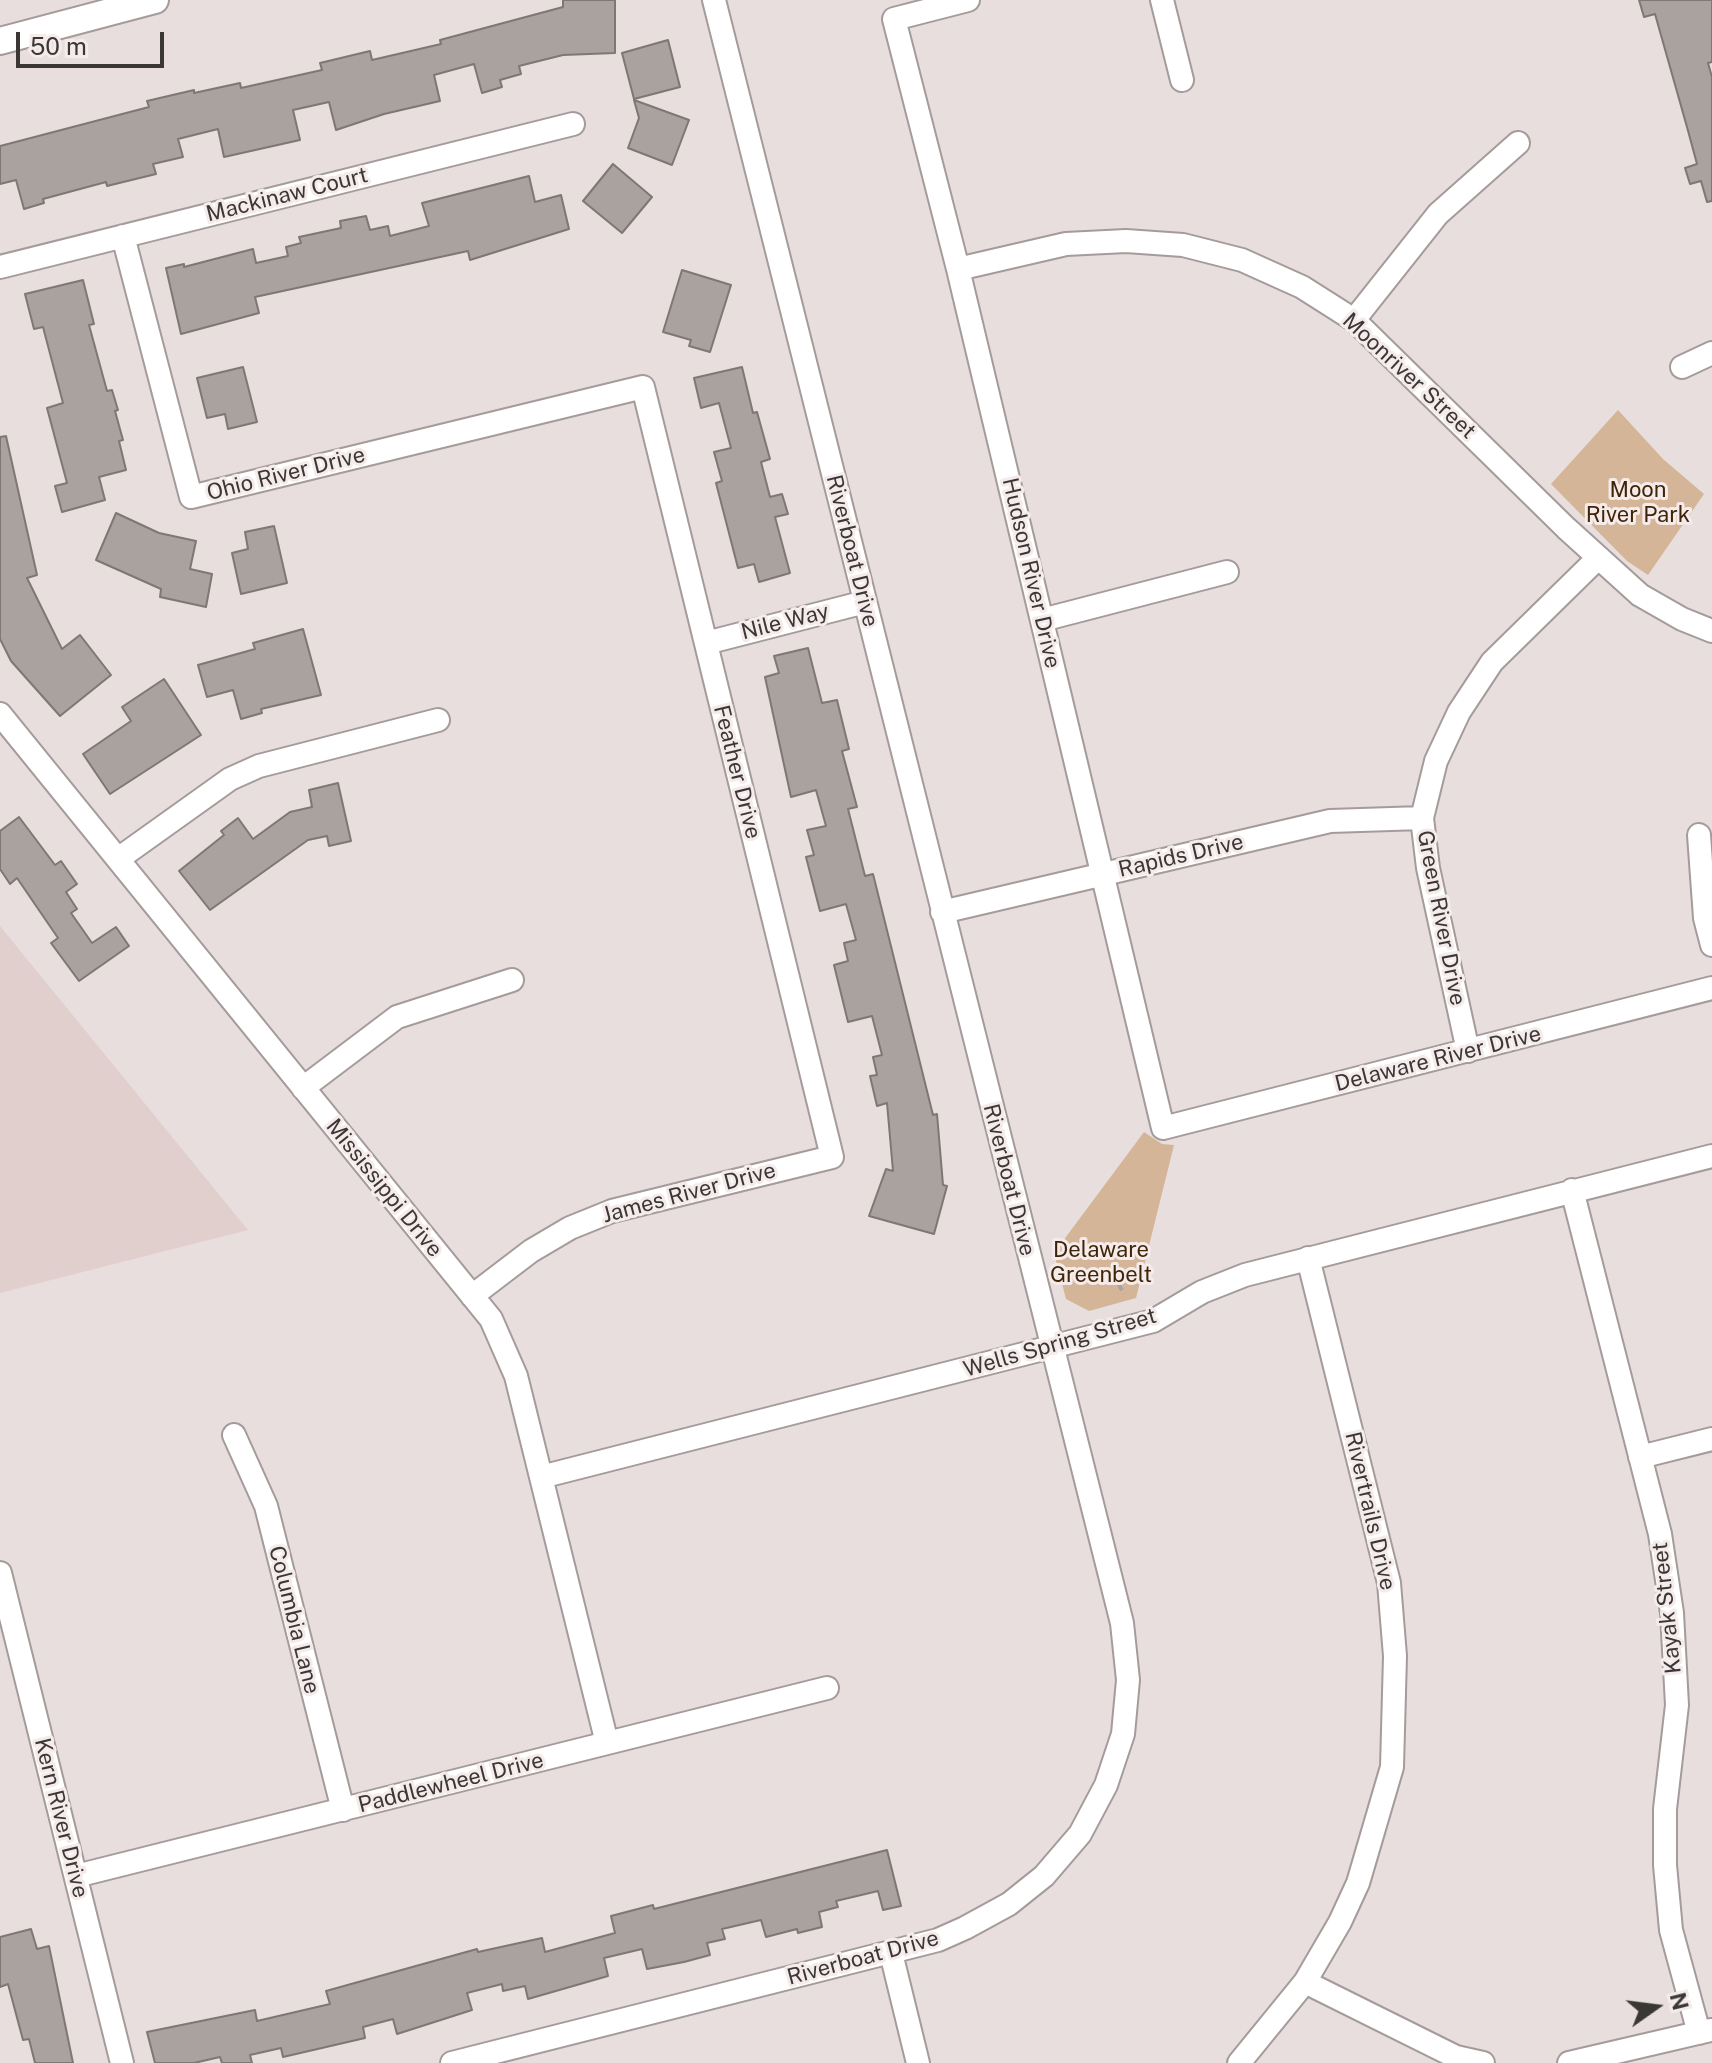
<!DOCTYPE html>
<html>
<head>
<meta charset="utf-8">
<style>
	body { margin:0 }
	#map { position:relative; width:1712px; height:2063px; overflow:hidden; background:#e8dedd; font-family:"Public Sans",sans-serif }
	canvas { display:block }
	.north { position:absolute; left:1616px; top:1967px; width:80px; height:80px; -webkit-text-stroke:6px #f5ebeb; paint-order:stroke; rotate:76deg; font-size:22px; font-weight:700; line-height:32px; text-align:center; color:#3b3737 }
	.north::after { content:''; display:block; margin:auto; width:28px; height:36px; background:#3b3737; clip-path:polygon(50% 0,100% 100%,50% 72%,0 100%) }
	.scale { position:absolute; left:16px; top:32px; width:148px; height:36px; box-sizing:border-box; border:4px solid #3b3737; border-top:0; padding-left:10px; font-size:24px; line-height:28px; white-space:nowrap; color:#3b3737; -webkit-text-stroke:6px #f5ebeb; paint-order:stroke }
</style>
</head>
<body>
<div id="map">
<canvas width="1712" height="2063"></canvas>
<div class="north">N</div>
<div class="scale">50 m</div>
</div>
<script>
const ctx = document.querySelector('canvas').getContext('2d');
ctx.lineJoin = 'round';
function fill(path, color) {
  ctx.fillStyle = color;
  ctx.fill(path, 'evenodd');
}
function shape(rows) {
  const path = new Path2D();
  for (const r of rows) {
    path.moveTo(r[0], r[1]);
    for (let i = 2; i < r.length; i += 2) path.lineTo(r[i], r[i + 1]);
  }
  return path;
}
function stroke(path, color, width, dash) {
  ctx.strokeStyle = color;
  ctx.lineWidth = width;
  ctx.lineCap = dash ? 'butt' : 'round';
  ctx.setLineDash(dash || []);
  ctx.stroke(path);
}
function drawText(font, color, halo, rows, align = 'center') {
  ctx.font = font + ' "Public Sans",sans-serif';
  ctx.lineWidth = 6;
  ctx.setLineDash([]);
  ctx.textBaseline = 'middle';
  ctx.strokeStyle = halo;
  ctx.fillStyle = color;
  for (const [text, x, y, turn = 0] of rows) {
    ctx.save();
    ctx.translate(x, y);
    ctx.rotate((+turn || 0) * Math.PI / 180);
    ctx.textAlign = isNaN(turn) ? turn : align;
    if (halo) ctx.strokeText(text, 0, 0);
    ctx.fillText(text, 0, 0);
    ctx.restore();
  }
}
fill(shape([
	[0,926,248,1230,0,1293]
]), '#e1cfce');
fill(shape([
	[1618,410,1663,459,1704,494,1648,575,1627,561,1551,484],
	[1144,1132,1162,1144,1174,1145,1136,1298,1089,1311,1066,1299,1054,1253]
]), '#d4b598');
const building = shape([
	[563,0,615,0,615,53,563,55,519,66,521,74,500,80,502,87,482,93,474,64,434,75,440,101,384,114,336,130,329,102,293,110,300,140,224,157,218,129,178,139,183,157,153,164,156,174,107,186,106,182,43,199,44,203,24,209,16,180,0,184,0,146,149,107,147,101,194,90,194,93,240,83,241,88,322,70,320,63,370,51,372,60,441,44,440,40,563,7,563,0],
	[1639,0,1712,0,1712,62,1708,63,1712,77,1712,201,1707,202,1701,181,1690,184,1685,168,1697,164,1687,127,1655,14,1644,17,1639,0],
	[668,40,680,87,634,99,622,53,668,40],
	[634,100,689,120,672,165,628,148,639,118,634,100],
	[613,164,652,197,622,233,583,201,613,164],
	[529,176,535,202,561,195,569,229,470,260,468,251,255,297,259,313,181,334,166,268,184,264,184,267,253,249,256,263,288,256,286,247,301,243,299,237,341,228,340,221,366,216,370,230,388,226,390,236,429,226,422,203,529,176],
	[682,270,731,285,710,352,689,346,691,340,663,332,682,270],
	[83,280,94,324,89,325,107,391,112,390,118,410,115,411,123,440,119,441,126,470,99,477,105,500,62,512,55,486,67,483,47,408,63,403,43,327,34,329,25,294,83,280],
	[243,367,257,422,228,429,225,414,207,418,197,378,243,367],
	[742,367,753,413,757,412,770,459,761,462,770,497,782,494,788,514,775,517,790,573,759,582,754,564,738,568,716,483,722,481,714,452,731,448,719,403,701,408,694,378,742,367],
	[6,436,37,575,27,578,62,649,80,635,111,675,60,716,11,661,0,639,0,437,6,436],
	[116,513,159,533,196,541,190,569,212,574,206,607,160,597,161,589,96,560,116,513],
	[274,526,287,583,241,594,232,553,248,549,245,532,274,526],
	[303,629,321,695,261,709,262,713,241,719,233,690,207,697,198,665,255,649,253,643,303,629],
	[808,648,822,703,837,700,849,749,842,751,857,807,848,809,865,876,873,874,933,1115,937,1114,943,1185,947,1186,934,1234,869,1216,886,1169,893,1171,887,1103,877,1106,870,1076,877,1075,873,1057,882,1055,872,1016,848,1022,834,965,848,961,844,943,856,940,846,904,820,911,806,857,814,855,807,830,826,826,816,790,791,797,765,677,779,673,774,656,808,648],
	[164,679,201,735,110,794,83,754,131,721,122,707,164,679],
	[338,783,351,841,329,846,327,836,308,840,210,910,179,871,224,835,221,831,238,818,253,839,290,812,312,807,309,790,338,783],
	[19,817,55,865,61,861,77,884,66,892,77,909,71,913,92,943,116,927,129,946,79,981,51,943,58,938,17,878,10,884,0,869,0,831,19,817],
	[887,1850,901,1906,883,1910,878,1891,836,1901,838,1907,819,1912,822,1927,798,1933,797,1929,766,1937,761,1920,722,1929,725,1939,707,1943,710,1955,684,1962,647,1969,642,1949,604,1958,608,1976,528,1999,525,1986,503,1991,502,1984,467,1993,472,2010,397,2034,393,2019,363,2027,365,2038,283,2057,281,2048,250,2055,252,2063,222,2063,220,2057,194,2063,155,2063,147,2032,255,2010,257,2021,330,2004,326,1991,477,1949,478,1952,542,1938,545,1952,615,1933,611,1916,653,1905,654,1909,887,1850],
	[31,1929,37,1949,49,1946,73,2063,35,2063,29,2039,23,2040,8,1984,0,1987,0,1937,31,1929]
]);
fill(building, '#aaa29f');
stroke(building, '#7e7773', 2);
const minor = shape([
	[968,0,894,19,958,269,1163,1128,1712,988],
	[1162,0,1182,80],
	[123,236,191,497,643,387,832,1157,612,1211,570,1228,531,1251,472,1296],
	[0,267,573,124],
	[958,269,1066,244,1126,241,1183,245,1242,260,1302,287,1354,320,1566,528,1640,595,1682,619,1712,631],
	[1354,320,1438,214,1518,143],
	[1682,367,1712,353],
	[1042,620,1227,572],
	[706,643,865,602],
	[0,714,491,1319,516,1376,607,1743],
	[1699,835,1705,918,1712,945],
	[118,859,230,779,259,766,438,720],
	[942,912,1330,821,1422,818],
	[1468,1051,1428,868,1422,818,1436,761,1459,712,1492,662,1598,558],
	[303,1088,397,1017,512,980],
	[1572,1190,1660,1534,1672,1613,1677,1705,1665,1809,1665,1865,1671,1930,1699,2033],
	[234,1435,266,1506,343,1810],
	[1640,1457,1712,1439],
	[541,1477,1153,1321,1202,1292,1245,1275,1712,1156],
	[0,1573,122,2063],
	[76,1876,827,1688],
	[891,1953,918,2063],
	[1305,1982,1456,2057,1483,2063],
	[452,2063,938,1940,965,1928,1009,1904,1044,1876,1080,1834,1106,1785,1123,1734,1128,1680,1122,1623,714,0],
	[1239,2063,1305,1982,1340,1922,1358,1883,1392,1767,1395,1656,1389,1583,1308,1258],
	[1569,2063,1711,2030]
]);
const major = shape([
	[0,41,155,0]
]);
stroke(minor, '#a49b9a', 26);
stroke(major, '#a49b9a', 30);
stroke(shape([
	[1119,1285,1124,1294]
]), '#aaa2a1', 4, [6, 4]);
stroke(minor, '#fff', 22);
stroke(major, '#fff', 26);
drawText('22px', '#3b3737', '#f5ebeb', [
	["Mackinaw Court",287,195,-14],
	["Moonriver Street",1409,376,43],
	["Ohio River Drive",286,474,-14],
	["Riverboat Drive",852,551,76],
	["Hudson River Drive",1031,573,77],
	["Nile Way",785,622,-14],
	["Feather Drive",737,772,76],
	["Rapids Drive",1181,856,-13],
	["Green River Drive",1441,918,79],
	["Delaware River Drive",1438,1059,-14],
	["Riverboat Drive",1009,1180,76],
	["Mississippi Drive",384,1188,51],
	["James River Drive",689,1193,-15],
	["Wells Spring Street",1060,1343,-16],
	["Rivertrails Drive",1370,1511,77],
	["Kayak Street",1667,1608,-96],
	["Columbia Lane",294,1620,76],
	["Paddlewheel Drive",451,1783,-14],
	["Kern River Drive",61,1818,76],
	["Riverboat Drive",863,1958,-15]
]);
drawText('22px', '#3f2507', '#f5ebeb', [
	["Moon",1638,490],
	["River Park",1638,515],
	["Delaware",1101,1250],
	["Greenbelt",1101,1275]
]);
</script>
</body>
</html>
